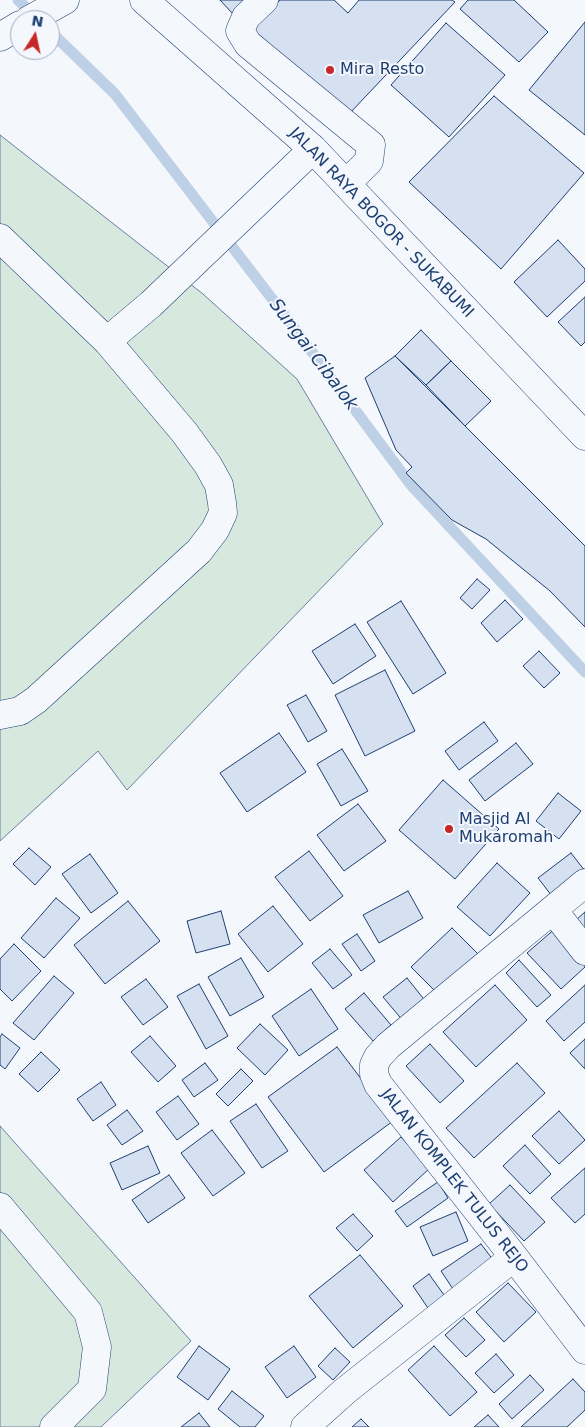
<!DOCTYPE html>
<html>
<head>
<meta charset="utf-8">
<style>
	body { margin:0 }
	#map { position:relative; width:585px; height:1427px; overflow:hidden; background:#f4f7fb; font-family:"DejaVu Sans",sans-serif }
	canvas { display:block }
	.north { position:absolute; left:10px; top:10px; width:50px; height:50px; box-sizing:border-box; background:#f4f7fb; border:1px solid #9eadc5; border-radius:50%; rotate:10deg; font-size:14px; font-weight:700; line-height:20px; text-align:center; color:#1d3f73 }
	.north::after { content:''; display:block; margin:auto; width:18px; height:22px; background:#c62828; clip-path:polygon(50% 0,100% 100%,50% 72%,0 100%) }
</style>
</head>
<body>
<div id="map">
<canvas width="585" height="1427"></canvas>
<div class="north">N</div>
</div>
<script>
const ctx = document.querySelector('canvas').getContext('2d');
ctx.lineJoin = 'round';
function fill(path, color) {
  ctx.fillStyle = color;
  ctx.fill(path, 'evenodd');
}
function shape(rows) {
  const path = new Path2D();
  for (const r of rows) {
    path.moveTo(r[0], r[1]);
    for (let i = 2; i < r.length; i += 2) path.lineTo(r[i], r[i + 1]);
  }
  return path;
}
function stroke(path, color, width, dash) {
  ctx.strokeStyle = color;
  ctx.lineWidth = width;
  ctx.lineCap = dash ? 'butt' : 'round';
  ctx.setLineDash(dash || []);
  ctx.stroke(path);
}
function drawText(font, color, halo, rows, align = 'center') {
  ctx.font = font + ' "DejaVu Sans",sans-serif';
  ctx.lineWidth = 4;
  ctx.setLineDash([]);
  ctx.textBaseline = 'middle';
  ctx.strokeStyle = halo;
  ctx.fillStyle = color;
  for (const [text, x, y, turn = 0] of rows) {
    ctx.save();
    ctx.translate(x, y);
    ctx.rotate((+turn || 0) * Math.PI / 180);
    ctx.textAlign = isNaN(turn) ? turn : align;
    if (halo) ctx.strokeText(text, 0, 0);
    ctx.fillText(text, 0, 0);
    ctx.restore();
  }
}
const green = shape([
	[0,135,203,294,297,379,383,524,127,790,98,751,0,841,0,135],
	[0,1126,191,1341,101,1427,0,1427,0,1126]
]);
fill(green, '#d7e8df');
stroke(green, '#687fa3', 1);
stroke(shape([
	[18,0,36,17],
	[50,31,115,94,283,313,411,485,585,672]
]), '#bed0e5', 11);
const building = shape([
	[220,0,248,0,233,14,220,0],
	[280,0,334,0,348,13,359,0,452,0,455,2,349,114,252,29,280,0],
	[468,0,514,0,548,32,519,62,460,9,468,0],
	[585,22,585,135,529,90,585,22],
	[446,23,505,75,449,137,391,85,446,23],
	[494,96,584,173,501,269,409,182,494,96],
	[558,240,585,269,585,281,547,317,514,282,558,240],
	[585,297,585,342,581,346,558,322,585,297],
	[421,330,451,361,426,385,395,356,421,330],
	[395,356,585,546,585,627,550,591,486,539,452,520,406,473,412,467,396,450,365,378,395,356],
	[451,361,491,401,465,426,426,385,451,361],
	[477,579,490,590,472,609,460,598,477,579],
	[505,600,523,619,497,642,481,623,505,600],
	[401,601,446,673,413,694,367,622,401,601],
	[355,624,376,656,333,684,312,651,355,624],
	[539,651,560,673,544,688,523,666,539,651],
	[385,670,415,731,365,756,335,695,385,670],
	[306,695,327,731,308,742,287,705,306,695],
	[484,722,498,741,459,770,445,751,484,722],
	[279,733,306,772,247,812,220,773,279,733],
	[516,743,533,764,485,801,469,780,516,743],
	[342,749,368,791,341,806,317,764,342,749],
	[443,780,499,829,455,879,399,830,443,780],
	[558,793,581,811,559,839,536,821,558,793],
	[358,804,386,841,344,871,317,835,358,804],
	[29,848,51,867,35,885,13,864,29,848],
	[309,851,343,896,310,921,275,877,309,851],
	[571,853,585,871,555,900,538,878,571,853],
	[90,854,118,893,91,913,62,874,90,854],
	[497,863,530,893,490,936,457,907,497,863],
	[408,891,423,918,379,943,363,915,408,891],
	[56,898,80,918,44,958,21,938,56,898],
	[128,901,160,941,105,984,74,945,128,901],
	[273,906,303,944,268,972,238,934,273,906],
	[221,911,230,944,196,953,187,921,221,911],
	[585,912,585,929,576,920,585,912],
	[557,927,585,957,585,967,561,989,527,953,557,927],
	[452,928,483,959,443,999,411,967,452,928],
	[357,934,375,961,361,971,342,944,357,934],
	[14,944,41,971,12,1001,0,989,0,959,14,944],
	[330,949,352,975,333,989,312,963,330,949],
	[241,958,264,997,230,1016,208,977,241,958],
	[519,960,551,995,537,1007,506,973,519,960],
	[54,976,74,993,34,1040,13,1023,54,976],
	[407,978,427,1003,404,1022,383,997,407,978],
	[146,979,168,1007,143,1025,121,997,146,979],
	[199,984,228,1036,206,1049,177,996,199,984],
	[495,985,527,1020,476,1067,443,1032,495,985],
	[585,985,585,1022,564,1041,546,1021,585,985],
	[311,989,338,1029,299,1056,272,1016,311,989],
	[364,993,391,1025,373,1041,345,1009,364,993],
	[260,1024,288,1050,265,1075,237,1048,260,1024],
	[2,1034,20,1048,5,1069,0,1065,0,1037,2,1034],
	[150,1036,176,1066,158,1082,131,1052,150,1036],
	[585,1039,585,1069,570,1053,585,1039],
	[430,1044,464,1081,440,1103,406,1066,430,1044],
	[337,1047,393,1121,324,1172,268,1097,337,1047],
	[41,1052,60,1070,38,1092,19,1074,41,1052],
	[205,1063,218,1080,194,1097,182,1080,205,1063],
	[517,1063,545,1093,474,1158,446,1128,517,1063],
	[241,1069,253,1081,228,1106,216,1094,241,1069],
	[101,1082,116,1105,93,1121,77,1099,101,1082],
	[178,1096,199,1124,177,1140,156,1112,178,1096],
	[256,1104,288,1151,262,1168,230,1121,256,1104],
	[127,1110,143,1131,122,1145,107,1125,127,1110],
	[559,1111,585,1140,559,1164,532,1136,559,1111],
	[212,1130,245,1173,213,1196,181,1153,212,1130],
	[401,1137,430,1168,393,1202,364,1170,401,1137],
	[525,1145,551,1174,530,1194,503,1166,525,1145],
	[148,1146,160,1173,122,1190,110,1163,148,1146],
	[585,1168,585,1214,575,1223,551,1198,585,1168],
	[169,1175,185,1198,148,1223,132,1200,169,1175],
	[438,1182,448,1198,407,1227,395,1211,438,1182],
	[510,1185,545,1222,524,1241,489,1204,510,1185],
	[456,1212,468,1241,433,1256,420,1227,456,1212],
	[353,1214,373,1236,357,1251,336,1228,353,1214],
	[481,1244,494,1261,453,1289,441,1271,481,1244],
	[360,1255,403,1306,353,1348,309,1296,360,1255],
	[429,1274,449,1302,432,1314,413,1286,429,1274],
	[508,1283,536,1312,504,1342,476,1312,508,1283],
	[464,1318,485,1340,466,1357,445,1335,464,1318],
	[199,1346,230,1369,208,1400,177,1377,199,1346],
	[294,1346,316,1377,287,1398,265,1367,294,1346],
	[434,1346,477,1392,450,1416,408,1370,434,1346],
	[335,1348,350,1362,333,1380,318,1366,335,1348],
	[496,1354,514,1375,494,1393,475,1373,496,1354],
	[530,1375,544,1390,512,1419,499,1404,530,1375],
	[573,1379,585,1392,585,1410,567,1427,521,1427,573,1379],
	[232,1391,264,1416,255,1427,240,1427,218,1409,232,1391],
	[199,1413,210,1427,181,1427,199,1413],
	[488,1415,499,1427,474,1427,488,1415],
	[361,1419,369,1427,352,1427,361,1419]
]);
fill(building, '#d5e0f0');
stroke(building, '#1d3f73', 1);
const minor = shape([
	[264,0,246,17,240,31,248,44,371,145,369,161,346,184],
	[29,20,65,0],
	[0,37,20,25],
	[0,238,107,341],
	[0,715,20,711,36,700,199,551,215,530,223,513,222,503,219,485,208,465,184,432,107,341,151,304,313,149],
	[585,883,388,1046,378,1057,374,1065,374,1074,378,1084,514,1257,585,1350],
	[553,910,585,951],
	[0,1207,88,1312,97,1347,92,1389,54,1427],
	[305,1427,345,1391,514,1257]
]);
const highway = shape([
	[144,0,313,149,585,436]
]);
stroke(minor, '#1d3f73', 29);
stroke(highway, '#1d3f73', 29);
stroke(minor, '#f4f7fb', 28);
stroke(highway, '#f4f7fb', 28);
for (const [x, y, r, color] of [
	[330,70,5,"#c62828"],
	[449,829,5,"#c62828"]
]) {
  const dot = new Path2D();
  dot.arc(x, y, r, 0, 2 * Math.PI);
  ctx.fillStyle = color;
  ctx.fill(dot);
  stroke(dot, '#f4f7fb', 2);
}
drawText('16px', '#1d3f73', '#f4f7fb', [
	["Mira Resto",340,70],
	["Masjid Al",459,820],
	["Mukaromah",459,838]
], 'left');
drawText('16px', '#1d3f73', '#f4f7fb', [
	["JALAN RAYA BOGOR - SUKABUMI",381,223,46],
	["JALAN KOMPLEK TULUS REJO",454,1181,52]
]);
drawText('italic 18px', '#1d3f73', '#f4f7fb', [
	["Sungai Cibalok",313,355,53]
]);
</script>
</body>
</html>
